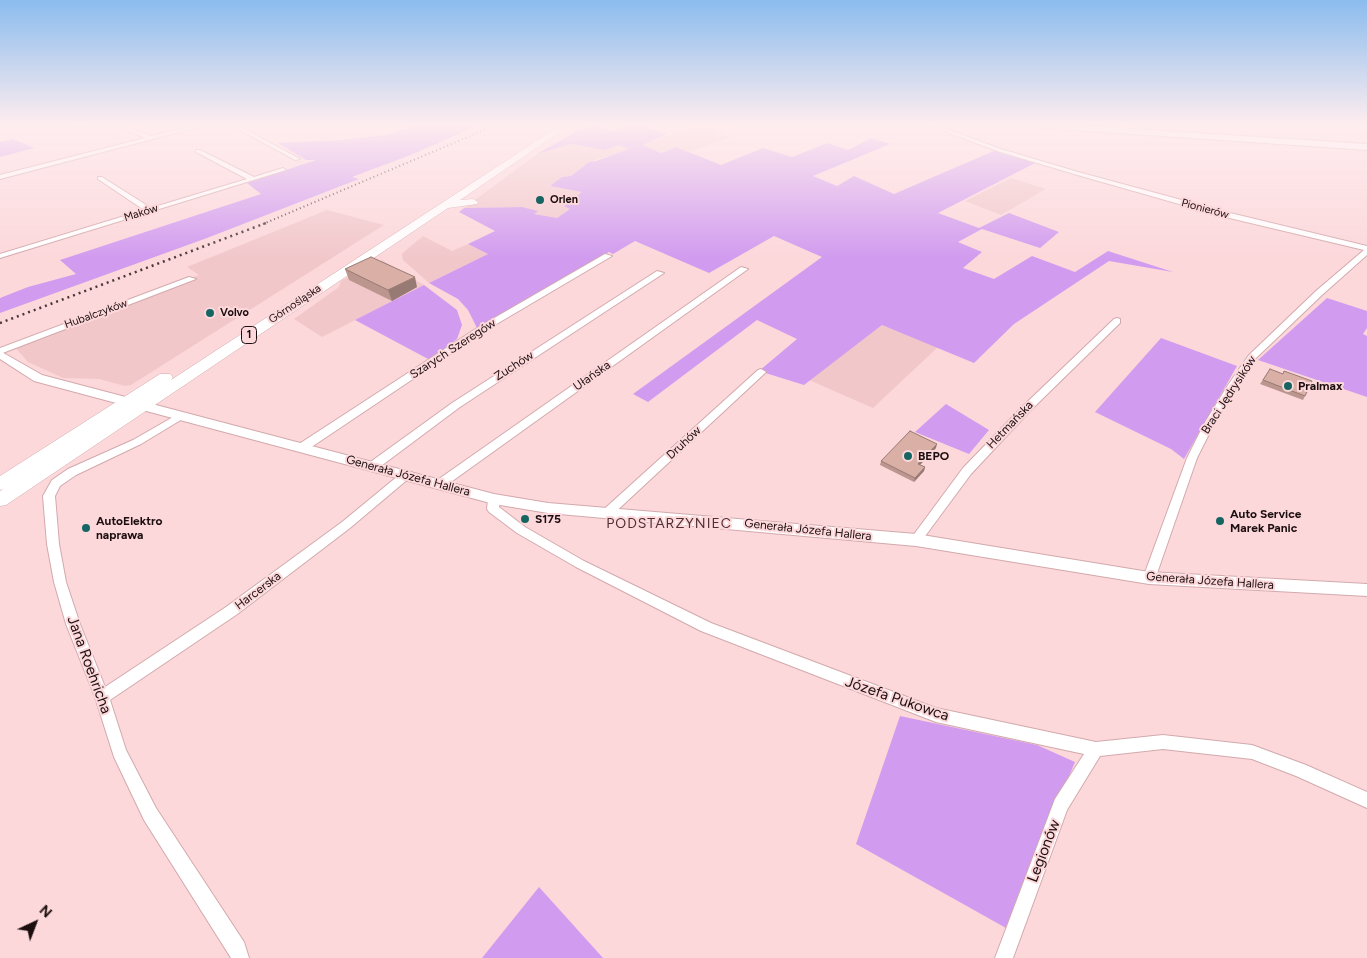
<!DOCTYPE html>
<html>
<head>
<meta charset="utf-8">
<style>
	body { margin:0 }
	#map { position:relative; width:1367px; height:958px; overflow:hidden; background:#fcd8db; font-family:Figtree,sans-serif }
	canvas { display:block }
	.north { position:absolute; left:10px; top:898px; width:50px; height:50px; -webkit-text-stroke:4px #fcd8db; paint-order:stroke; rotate:43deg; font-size:14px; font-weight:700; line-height:20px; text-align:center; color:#1c0e0f }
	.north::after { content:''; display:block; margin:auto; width:18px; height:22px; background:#1c0e0f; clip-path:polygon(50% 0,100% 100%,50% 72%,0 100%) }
</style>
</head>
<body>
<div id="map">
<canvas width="1367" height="958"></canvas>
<div class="north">N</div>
</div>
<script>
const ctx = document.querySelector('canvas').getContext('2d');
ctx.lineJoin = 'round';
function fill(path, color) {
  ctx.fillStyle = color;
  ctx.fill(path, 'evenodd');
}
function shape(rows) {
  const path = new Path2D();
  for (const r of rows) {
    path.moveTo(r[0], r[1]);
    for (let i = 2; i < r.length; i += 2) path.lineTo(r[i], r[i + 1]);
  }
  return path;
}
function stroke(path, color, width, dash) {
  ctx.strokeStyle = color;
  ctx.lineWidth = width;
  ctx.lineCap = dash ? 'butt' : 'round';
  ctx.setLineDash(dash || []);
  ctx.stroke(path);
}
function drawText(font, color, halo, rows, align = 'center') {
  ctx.font = font + ' Figtree,sans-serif';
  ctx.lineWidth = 4;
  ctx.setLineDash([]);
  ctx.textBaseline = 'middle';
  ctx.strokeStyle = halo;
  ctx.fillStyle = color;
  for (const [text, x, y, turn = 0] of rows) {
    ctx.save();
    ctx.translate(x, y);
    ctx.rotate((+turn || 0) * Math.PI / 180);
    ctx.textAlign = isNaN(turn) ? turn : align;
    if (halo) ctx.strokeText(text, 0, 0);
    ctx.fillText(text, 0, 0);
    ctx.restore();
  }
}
fill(shape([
	[699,125,733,125,715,131,731,137,690,152,677,147,661,152,642,145],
	[571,144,605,150,619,145,630,149,589,162,571,176,562,177,550,186,583,192,564,206,571,208,557,218,533,214,537,211,522,207,464,208,537,154],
	[1011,178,1046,189,1001,215,965,201],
	[327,210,384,225,131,385,125,386,99,379,63,378,28,362,12,344,199,275,187,267],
	[423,236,452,251,468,244,488,254,429,283,403,260,402,254,406,250],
	[382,260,424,285,322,337,294,319,339,287,341,281],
	[882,325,938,347,873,408,809,380]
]), '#f1c7ca');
fill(shape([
	[416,125,479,125,413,154,352,177,359,179,207,238,0,313,0,298,28,287,76,274,60,260,261,194,247,183,316,160,306,160,278,143,342,140,386,135],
	[596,125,611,131,631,125,641,125,667,134,643,145,661,153,676,147,721,165,763,148,792,157,827,143,848,150,871,138,890,144,813,176,837,186,854,176,894,194,996,150,1035,163,938,213,979,228,1009,213,1059,232,1040,248,982,229,958,242,982,252,963,268,994,279,1032,256,1075,272,1108,251,1173,272,1109,261,1014,324,974,363,882,325,804,385,759,371,797,339,757,320,648,402,633,394,822,257,774,236,709,273,635,241,613,254,609,252,477,328,468,310,458,299,429,283,488,254,468,244,495,231,459,212,464,208,522,207,538,211,534,214,557,218,570,209,564,206,582,192,550,186,562,177,571,176,589,162,596,161,629,149,619,145,605,150,571,144,537,154,577,131],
	[13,139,34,148,0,157,0,142],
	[424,285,457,310,462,325,457,339,430,360,355,320],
	[1327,298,1367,311,1367,328,1363,334,1367,336,1367,397,1258,360],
	[1161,338,1237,366,1184,459,1171,449,1095,412],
	[946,404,989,430,969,454,915,432],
	[900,716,1037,745,1075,762,1006,928,856,844],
	[539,887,603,958,482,958]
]), '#d19bef');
const minor = shape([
	[75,125,88,125,77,128,75,125],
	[116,125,123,125,151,136,198,125,206,125,0,179,0,175,145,138,116,125],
	[231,125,237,125,300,159,295,160,231,125],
	[928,125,935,125,1001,149,1078,172,1226,212,1367,246,1367,255,1322,295,1255,359,1238,385,1214,424,1197,458,1154,582,1149,583,1144,582,1143,578,1187,458,1204,424,1228,385,1249,355,1316,291,1364,250,1221,216,1074,174,997,151,928,125],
	[1112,125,1120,125,1117,127,1118,130,1114,130,1112,125],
	[196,150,200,150,254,177,283,168,286,170,0,258,0,254,144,210,98,179,98,177,102,177,151,208,247,179,196,152,196,150],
	[605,254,612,256,483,332,307,450,299,450,298,447,299,444,477,328,605,254],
	[741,267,748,269,444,487,436,487,434,484,436,481,741,267],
	[657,271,664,273,460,407,377,469,369,469,367,466,369,463,452,403,657,271],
	[189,277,196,279,0,354,0,348,189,277],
	[1117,318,1120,319,1120,323,1030,411,971,474,920,543,912,543,910,540,912,537,963,468,1022,407,1114,319,1117,318],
	[761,369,766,372,764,374,610,517,602,517,600,514,602,511,758,370,761,369],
	[180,413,185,416,184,418,141,444,76,475,60,486,55,496,59,544,66,582,80,624,105,687,226,607,342,522,404,471,408,470,414,474,350,528,236,615,110,700,126,750,156,808,244,942,249,958,231,958,144,820,114,757,95,697,66,624,54,582,47,544,43,496,52,480,68,469,133,440,180,413],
	[494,495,500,499,499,507,525,527,584,561,711,623,936,708,1096,742,1163,735,1252,745,1306,765,1367,792,1367,808,1296,776,1252,759,1163,749,1100,756,1067,810,1013,958,995,958,1055,799,1084,754,936,722,701,631,576,567,517,533,489,512,487,509,488,499,494,495]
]);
const tertiary = shape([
	[0,351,42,375,494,494,548,503,916,534,1149,572,1367,584,1367,596,1149,584,916,546,548,513,494,504,34,381,0,359,0,351]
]);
const secondary = shape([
	[1040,125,1074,125,1367,144,1367,150,1044,128,1040,125]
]);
const primary = shape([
	[561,125,570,125,460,200,473,199,478,202,477,204,448,208,6,505,0,506,0,491,3,489,0,490,0,476,160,374,170,374,173,377,171,380,561,125]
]);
stroke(minor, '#d3a9ac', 2);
stroke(tertiary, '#d3a9ac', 2);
stroke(secondary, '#d3a9ac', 2);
stroke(primary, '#d3a9ac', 1);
fill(minor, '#fff');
fill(tertiary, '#fff');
fill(secondary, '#fff');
fill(primary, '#fff');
stroke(shape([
	[263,224,496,125]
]), '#493638', 2, [1, 3]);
stroke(shape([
	[0,323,266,223]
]), '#493638', 2.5, [2, 4]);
fill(shape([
	[345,269,417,287,392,301,349,280],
	[1270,369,1305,396,1303,400,1260,384],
	[936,448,920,465,925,467,924,471,914,482,880,465,881,461]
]), '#bb968f');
fill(shape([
	[415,277,417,287,392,301,388,290],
	[937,444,936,448,917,468,918,464],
	[925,467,924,471,914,482,915,478]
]), '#987a74');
const building = shape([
	[371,257,415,277,388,290,345,269,371,257],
	[1270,369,1283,374,1284,371,1312,381,1305,396,1263,380,1270,369],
	[910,431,937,444,918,464,925,467,915,478,881,461,910,431]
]);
fill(building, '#d9afa6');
stroke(building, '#987a74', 1);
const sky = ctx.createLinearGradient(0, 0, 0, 259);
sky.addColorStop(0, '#8bbcee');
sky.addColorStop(0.48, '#feedef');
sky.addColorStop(1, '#feedef00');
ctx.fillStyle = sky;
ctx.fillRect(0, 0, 1367, 259);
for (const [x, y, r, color] of [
	[540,200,5,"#166563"],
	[210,313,5,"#166563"],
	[1288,386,5,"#166563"],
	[908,456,5,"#166563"],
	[525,519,5,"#166563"],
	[1220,521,5,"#166563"],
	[86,528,5,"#166563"]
]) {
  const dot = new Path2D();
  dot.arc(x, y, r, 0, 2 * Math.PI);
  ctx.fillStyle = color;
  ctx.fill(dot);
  stroke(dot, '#fcd8db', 2);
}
drawText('bold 11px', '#1c0e0f', '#fcd8db', [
	["Orlen",550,200],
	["Volvo",220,313]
], 'left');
drawText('11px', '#1c0e0f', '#fcd8db', [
	["Pionierów",1205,209,15],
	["Maków",141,213,-17],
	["Górnośląska",295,304,-34],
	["Hubalczyków",96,314,-20]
]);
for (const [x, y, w] of [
	[249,335,15]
]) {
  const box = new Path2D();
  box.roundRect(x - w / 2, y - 8.5, w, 17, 4);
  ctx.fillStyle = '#fcd8db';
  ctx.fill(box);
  stroke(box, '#1c0e0f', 1);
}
drawText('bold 11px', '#1c0e0f', null, [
	["1",249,335]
]);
drawText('12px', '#1c0e0f', '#fcd8db', [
	["Szarych Szeregów",453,349,-33],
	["Zuchów",514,366,-33],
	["Ułańska",592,376,-35],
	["Braci Jędrysików",1229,395,-57],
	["Hetmańska",1010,425,-46],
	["Druhów",684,443,-43],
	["Generała Józefa Hallera",408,476,15],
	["Generała Józefa Hallera",808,530,6],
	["Generała Józefa Hallera",1210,581,4],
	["Harcerska",258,591,-37]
]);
drawText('bold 12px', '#1c0e0f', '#fcd8db', [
	["Pralmax",1298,386],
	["BEPO",918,456],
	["Auto Service",1230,514],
	["Marek Panic",1230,528],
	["S175",535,519],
	["AutoElektro",96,521],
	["naprawa",96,535]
], 'left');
ctx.letterSpacing = '1px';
drawText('14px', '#502e31', '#fcd8db', [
	["PODSTARZYNIEC",669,524]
]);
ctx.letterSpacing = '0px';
drawText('15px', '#1c0e0f', '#fcd8db', [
	["Jana Roehricha",89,665,70],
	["Józefa Pukowca",897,699,19],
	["Legionów",1044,851,-69]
]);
</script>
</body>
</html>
